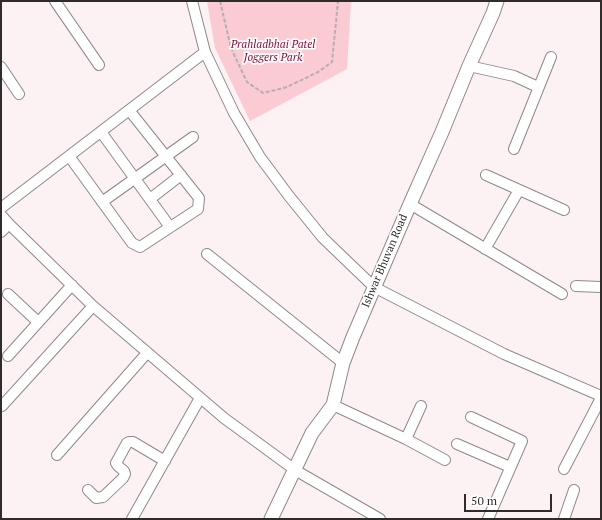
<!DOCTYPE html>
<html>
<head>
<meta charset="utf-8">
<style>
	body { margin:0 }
	#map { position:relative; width:602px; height:520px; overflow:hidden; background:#fcf2f3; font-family:"PT Serif",serif }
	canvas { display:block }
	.frame { position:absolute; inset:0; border:2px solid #302c2c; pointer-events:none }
	.scale { position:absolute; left:464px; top:494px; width:88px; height:18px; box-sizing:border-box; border:2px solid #302c2c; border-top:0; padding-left:5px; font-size:12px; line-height:14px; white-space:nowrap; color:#302c2c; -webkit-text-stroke:3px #fff; paint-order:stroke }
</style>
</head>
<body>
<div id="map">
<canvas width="602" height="520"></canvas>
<div class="frame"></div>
<div class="scale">50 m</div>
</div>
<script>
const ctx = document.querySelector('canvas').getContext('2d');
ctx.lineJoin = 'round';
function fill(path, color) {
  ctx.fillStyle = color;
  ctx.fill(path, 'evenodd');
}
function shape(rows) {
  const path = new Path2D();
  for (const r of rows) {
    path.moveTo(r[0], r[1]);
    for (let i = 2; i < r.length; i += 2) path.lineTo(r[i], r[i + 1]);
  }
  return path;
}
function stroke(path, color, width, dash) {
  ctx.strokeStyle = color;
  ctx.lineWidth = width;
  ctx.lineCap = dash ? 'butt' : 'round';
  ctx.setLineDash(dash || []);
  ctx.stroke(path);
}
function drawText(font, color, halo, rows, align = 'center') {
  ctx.font = font + ' "PT Serif",serif';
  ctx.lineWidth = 3.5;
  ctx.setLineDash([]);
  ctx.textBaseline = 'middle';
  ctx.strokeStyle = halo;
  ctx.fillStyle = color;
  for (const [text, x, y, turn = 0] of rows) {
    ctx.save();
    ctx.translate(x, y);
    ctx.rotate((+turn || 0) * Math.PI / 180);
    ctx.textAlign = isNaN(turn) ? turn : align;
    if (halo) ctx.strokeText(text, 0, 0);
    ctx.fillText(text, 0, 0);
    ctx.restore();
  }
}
fill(shape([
	[207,1,351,1,347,69,250,121,215,48]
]), '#fbcbd3');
const minor = shape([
	[55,1,99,65],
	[192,1,205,52,234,113,260,157,289,196,323,238,374,287,504,354,601,396],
	[469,66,514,76,538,87],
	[1,67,19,94],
	[101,132,170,227],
	[514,149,551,57],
	[69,156,132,243,140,247,198,209,199,198,129,110],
	[486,175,564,210],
	[150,199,181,175],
	[102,202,193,137],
	[410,204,562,294],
	[1,208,205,52],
	[1,215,9,224,93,306,224,418,295,470,380,519],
	[1,232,9,224],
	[485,249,519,190],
	[207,254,343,363],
	[576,286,601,287],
	[8,294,38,322],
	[8,356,72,285],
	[333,405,406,439,445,460],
	[2,406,93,306],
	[471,417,522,441,488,519],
	[406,439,421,406],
	[457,444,510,467],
	[57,455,147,353],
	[564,469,601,398],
	[88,490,96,498,103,497,123,478,125,474,124,471,118,466,116,463,127,443,129,442,133,442,165,461],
	[132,519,200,398],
	[564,519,574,490]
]);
const tertiary = shape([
	[271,519,312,433,333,405,343,363,353,337,410,204,442,132,469,66,493,13,497,1]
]);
stroke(minor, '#908788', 12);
stroke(tertiary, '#908788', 15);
stroke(shape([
	[220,1,231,48,247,82,263,93,287,87,318,72,332,62,338,1]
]), '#b6aeaf', 2, [4, 2]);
stroke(minor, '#fff', 10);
stroke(tertiary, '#fff', 13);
drawText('italic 11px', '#820f39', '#fff', [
	["Prahladbhai Patel",273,45],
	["Joggers Park",273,58]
]);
drawText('11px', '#302c2c', '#fff', [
	["Ishwar Bhuvan Road",385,261,-67]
]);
</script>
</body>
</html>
